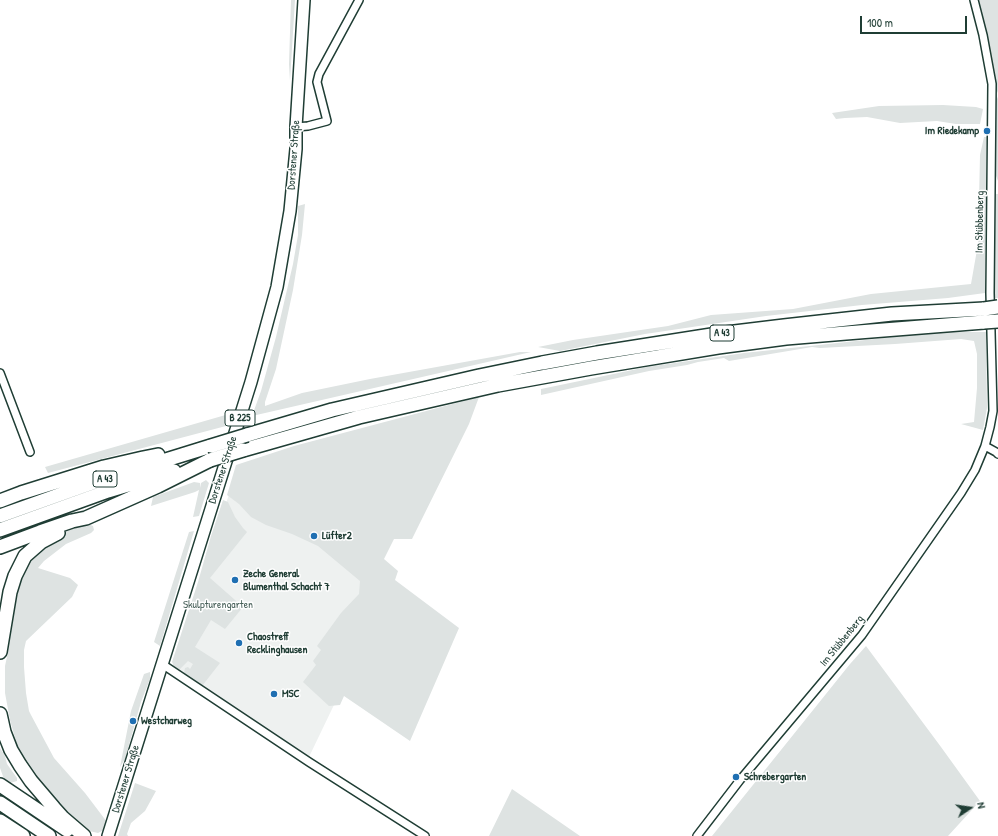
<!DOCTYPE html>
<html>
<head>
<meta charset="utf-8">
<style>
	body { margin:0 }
	#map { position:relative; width:998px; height:836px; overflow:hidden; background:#fff; font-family:"Patrick Hand",sans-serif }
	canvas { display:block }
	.north { position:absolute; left:950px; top:788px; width:40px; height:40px; -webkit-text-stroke:3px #fff; paint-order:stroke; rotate:77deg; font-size:11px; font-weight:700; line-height:16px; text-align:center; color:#1f3d34 }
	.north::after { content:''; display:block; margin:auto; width:14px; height:18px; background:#1f3d34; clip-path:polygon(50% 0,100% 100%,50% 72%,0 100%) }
	.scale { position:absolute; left:860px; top:16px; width:107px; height:18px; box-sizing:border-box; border:2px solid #1f3d34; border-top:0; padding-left:5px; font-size:12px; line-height:14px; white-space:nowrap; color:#1f3d34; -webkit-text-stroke:3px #fff; paint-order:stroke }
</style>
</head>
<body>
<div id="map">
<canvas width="998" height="836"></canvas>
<div class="north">N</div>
<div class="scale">100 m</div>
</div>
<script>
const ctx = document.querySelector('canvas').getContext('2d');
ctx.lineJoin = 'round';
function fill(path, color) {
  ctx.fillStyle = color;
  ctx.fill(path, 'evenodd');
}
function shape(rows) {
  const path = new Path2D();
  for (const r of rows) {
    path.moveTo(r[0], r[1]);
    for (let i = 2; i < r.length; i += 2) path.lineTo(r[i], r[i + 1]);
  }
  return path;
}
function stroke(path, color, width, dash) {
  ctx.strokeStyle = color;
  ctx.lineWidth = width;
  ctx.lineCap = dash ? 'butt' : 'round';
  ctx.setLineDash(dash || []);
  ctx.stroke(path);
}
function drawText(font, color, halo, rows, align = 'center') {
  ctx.font = font + ' "Patrick Hand",sans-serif';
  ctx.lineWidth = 3;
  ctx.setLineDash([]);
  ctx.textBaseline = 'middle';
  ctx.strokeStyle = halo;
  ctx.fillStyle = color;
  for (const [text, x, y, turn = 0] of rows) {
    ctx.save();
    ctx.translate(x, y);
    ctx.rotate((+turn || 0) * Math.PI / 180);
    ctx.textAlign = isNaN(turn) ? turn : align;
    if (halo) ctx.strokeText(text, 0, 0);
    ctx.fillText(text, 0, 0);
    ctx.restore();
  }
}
fill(shape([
	[235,476,394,580,308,759,173,665]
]), '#eef1f0');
fill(shape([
	[291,0,295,0,290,81,289,64],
	[977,0,998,0,998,93,994,85,988,41],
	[994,90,998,99,998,181,995,173],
	[943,105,976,107,983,109,980,124,956,124,937,121,900,123,867,117,845,118,836,119,832,113,879,106],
	[984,137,987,137,986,185,985,293,948,298,862,305,766,316,645,334,560,351,538,347,573,340,668,326,711,315,793,309,871,294,971,284,978,244,980,155],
	[993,194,998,194,998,298,992,298],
	[305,204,302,235,293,290,276,369,265,402,265,406,302,393,370,379,520,352,531,352,252,416,261,391,276,337,293,264,298,235,298,206],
	[940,332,986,332,987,408,983,430,961,424,974,422,977,388,977,354,974,341,961,339,895,344,820,348,812,347,729,361,724,358,698,362,687,365,649,371,541,395,541,389,647,367,744,353],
	[479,397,469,424,412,539,394,539,384,559,398,571,395,580,459,628,410,741,344,696,340,705,329,706,303,682,316,665,313,661,321,650,317,646,341,613,359,594,360,581,318,546,292,534,266,525,251,517,239,504,227,495,236,465,294,446],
	[229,414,226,426,48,473,45,467],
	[206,480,209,483,199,516,193,517,199,490,195,492,151,506,153,497,194,482,200,483,200,488,201,483],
	[223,500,228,502,235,517,243,528,247,532,210,578,243,607,225,629,211,620,195,647,220,663,202,686,184,673,185,668,188,667,190,669,193,664,188,661,179,670,174,666,172,662,198,582,211,536],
	[88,524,93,526,94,530,91,533,66,544,44,561,38,568,70,578,78,585,72,597,26,641,24,650,24,667,26,693,29,711,31,715,54,758,85,793,107,822,104,830,98,833,85,830,78,825,48,794,29,768,17,745,10,720,5,693,5,666,8,652,9,634,13,606,23,573,34,555,51,541,65,532,80,526],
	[194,531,160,646,154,642,189,532],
	[866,646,941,747,980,801,948,836,712,836,850,664],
	[150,672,150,679,141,702,125,759,120,767,131,711,144,674],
	[0,748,5,756,7,764,17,778,17,781,10,783,4,779,0,768],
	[135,783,156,791,145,811,131,823,127,834,128,836,118,836],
	[512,789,580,836,489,836]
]), '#dee3e2');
const street = shape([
	[296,127,308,126,327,121,317,82,319,74,359,0],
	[0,373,30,452],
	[985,446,996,452,998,454],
	[162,664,309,762,425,836],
	[697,836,740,780,862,635,961,493,975,470,985,446,990,427,993,411,990,293,992,84,983,35,974,0]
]);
const primary = shape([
	[108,836,251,382,277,287,290,211,296,149,296,127,304,0]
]);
const highway = shape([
	[247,435,332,410,479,376,542,363,597,353,718,334,784,326,892,314,984,309],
	[243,450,359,417,498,385,591,368,718,347,786,338,846,333,984,322],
	[0,501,21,493,104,467,143,458,158,455],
	[0,516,95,482,211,446],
	[0,530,108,491,174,471],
	[0,547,40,532,72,521,86,518,158,486,210,460],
	[0,652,10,592,15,576,25,556,41,542,58,533],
	[0,714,4,732,11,750,20,765,31,781,54,808,63,818,84,836],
	[0,785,67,830],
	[0,803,49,836],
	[0,821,23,836],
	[0,833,6,836]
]);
stroke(street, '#1f3d34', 10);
stroke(primary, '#1f3d34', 14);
stroke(highway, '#1f3d34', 16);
stroke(street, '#fff', 7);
stroke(primary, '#fff', 11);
stroke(highway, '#fff', 13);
const highwayBridge = shape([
	[984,309,998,307],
	[984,322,998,321],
	[211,446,247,435],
	[210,460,243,450]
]);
stroke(highwayBridge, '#1f3d34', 16, []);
stroke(highwayBridge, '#fff', 13);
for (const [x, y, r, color] of [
	[987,131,4,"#1f6fb2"],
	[314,536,4,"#1f6fb2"],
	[235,580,4,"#1f6fb2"],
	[239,643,4,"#1f6fb2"],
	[274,694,4,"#1f6fb2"],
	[133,721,4,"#1f6fb2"],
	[736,777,4,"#1f6fb2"]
]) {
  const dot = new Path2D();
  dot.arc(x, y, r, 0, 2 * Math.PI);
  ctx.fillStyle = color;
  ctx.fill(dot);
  stroke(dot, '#fff', 1.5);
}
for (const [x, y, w] of [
	[722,333,24],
	[240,418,30],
	[105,479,24]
]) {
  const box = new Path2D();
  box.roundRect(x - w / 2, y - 8, w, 16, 3);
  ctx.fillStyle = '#fff';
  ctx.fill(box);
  stroke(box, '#1f3d34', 1);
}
drawText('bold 10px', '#1f3d34', null, [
	["A 43",722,333],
	["B 225",240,418],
	["A 43",105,479]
]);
drawText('bold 11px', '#1f3d34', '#fff', [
	["Im Riedekamp",979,131,"right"],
	["Lüfter2",322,536],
	["Zeche General",243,574],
	["Blumenthal Schacht 7",243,587],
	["Chaostreff",247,637],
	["Recklinghausen",247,650],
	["MSC",282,694],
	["Westcharweg",141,721],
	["Schrebergarten",744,777]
], 'left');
drawText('11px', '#1f3d34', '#fff', [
	["Dorstener Straße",294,155,-86],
	["Im Stübbenberg",980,222,-89],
	["Dorstener Straße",223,470,-72],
	["Im Stübbenberg",842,641,-51],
	["Dorstener Straße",126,779,-73]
]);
drawText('11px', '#455e57', '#fff', [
	["Skulpturengarten",218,605]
]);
</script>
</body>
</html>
